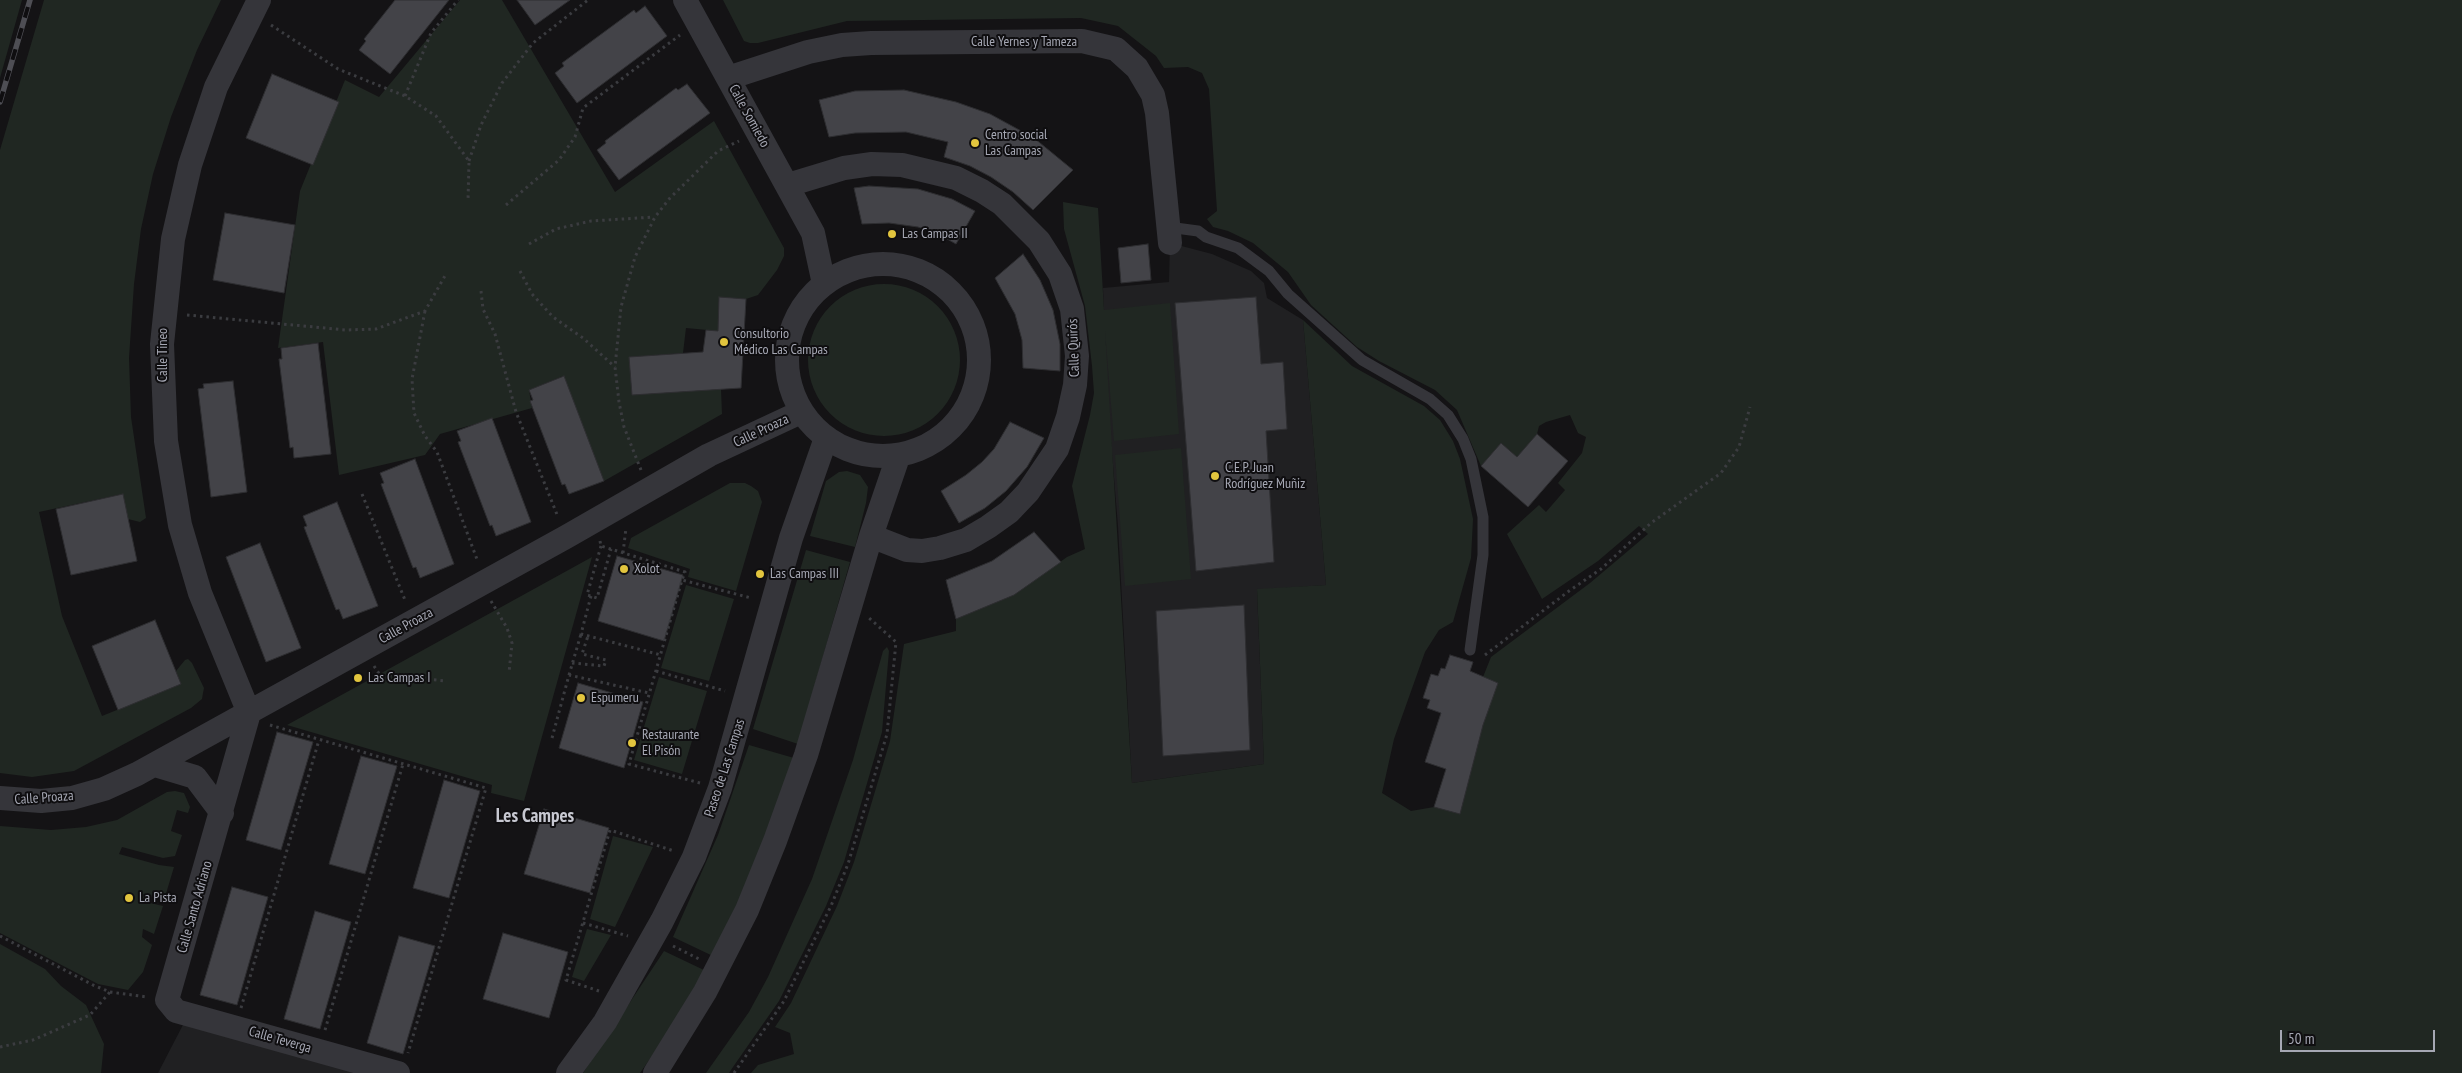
<!DOCTYPE html>
<html>
<head>
<meta charset="utf-8">
<style>
	body { margin:0 }
	#map { position:relative; width:2462px; height:1073px; overflow:hidden; background:#141315; font-family:"PT Sans Narrow",sans-serif }
	canvas { display:block }
	.scale { position:absolute; left:2280px; top:1030px; width:155px; height:22px; box-sizing:border-box; border:2px solid #a6a8b4; border-top:0; padding-left:6px; font-size:15px; line-height:18px; white-space:nowrap; color:#a6a8b4; -webkit-text-stroke:4px #0f0e10; paint-order:stroke }
</style>
</head>
<body>
<div id="map">
<canvas width="2462" height="1073"></canvas>
<div class="scale">50 m</div>
</div>
<script>
const ctx = document.querySelector('canvas').getContext('2d');
ctx.lineJoin = 'round';
function fill(path, color) {
  ctx.fillStyle = color;
  ctx.fill(path, 'evenodd');
}
function shape(rows) {
  const path = new Path2D();
  for (const r of rows) {
    if (r.length === 3) {
      path.moveTo(r[0] + r[2], r[1]);
      path.arc(r[0], r[1], r[2], 0, 2 * Math.PI);
      continue;
    }
    path.moveTo(r[0], r[1]);
    for (let i = 2; i < r.length; i += 2) path.lineTo(r[i], r[i + 1]);
  }
  return path;
}
function stroke(path, color, width, dash) {
  ctx.strokeStyle = color;
  ctx.lineWidth = width;
  ctx.lineCap = dash ? 'butt' : 'round';
  ctx.setLineDash(dash || []);
  ctx.stroke(path);
}
function drawText(font, color, halo, rows, align = 'center') {
  ctx.font = font + ' "PT Sans Narrow",sans-serif';
  ctx.lineWidth = 4;
  ctx.setLineDash([]);
  ctx.textBaseline = 'middle';
  ctx.strokeStyle = halo;
  ctx.fillStyle = color;
  for (const [text, x, y, turn = 0] of rows) {
    ctx.save();
    ctx.translate(x, y);
    ctx.rotate((+turn || 0) * Math.PI / 180);
    ctx.textAlign = isNaN(turn) ? turn : align;
    if (halo) ctx.strokeText(text, 0, 0);
    ctx.fillText(text, 0, 0);
    ctx.restore();
  }
}
fill(shape([
	[1170,243,1212,254,1251,271,1264,283,1267,298,1303,320,1326,585,1257,590,1264,764,1132,783,1118,526,1107,393,1103,288,1169,282],
	[186,1019,398,1073,158,1073]
]), '#202022');
fill(shape([
	[0,0,22,0,0,78],
	[44,0,221,0,197,50,171,117,153,174,141,229,134,284,129,358,131,417,146,518,140,522,128,519,122,494,39,512,62,616,102,716,181,684,176,671,185,660,188,659,192,663,204,688,203,693,202,699,191,708,74,771,32,777,0,773,0,150],
	[460,0,502,0,615,192,714,121,784,248,784,256,777,270,758,295,746,299,719,297,718,331,686,328,683,353,629,357,632,395,721,389,722,414,604,481,563,376,529,390,532,408,440,434,425,455,339,475,323,342,278,348,300,191,345,80,379,97],
	[723,0,2462,0,2462,1073,751,1073,758,1065,794,1054,790,1033,775,1027,791,1003,837,906,854,862,890,741,904,644,956,631,956,619,1014,595,1067,557,1085,549,1072,486,1090,415,1094,393,1092,366,1085,306,1064,229,1063,202,1098,208,1104,310,1170,303,1179,434,1114,441,1105,330,1132,783,1264,764,1257,589,1326,585,1303,320,1352,366,1424,406,1440,420,1453,441,1460,459,1473,519,1471,558,1453,622,1439,630,1425,652,1394,739,1382,793,1411,811,1434,807,1460,814,1483,725,1497,683,1483,677,1491,657,1590,583,1648,534,1639,526,1598,561,1542,599,1507,534,1539,505,1546,512,1565,490,1558,483,1582,453,1586,437,1578,433,1570,415,1546,422,1539,426,1537,434,1517,457,1501,443,1481,466,1457,410,1435,390,1379,361,1357,347,1311,305,1288,272,1253,243,1228,231,1213,227,1207,219,1217,211,1209,89,1202,73,1188,67,1164,68,1156,56,1118,26,1081,18,847,21,758,43,750,43,744,41],
	[884,360,76],
	[1181,448,1191,579,1125,586,1115,455],
	[847,471,860,475,868,487,866,503,855,547,810,536,826,481,839,472],
	[730,483,745,483,751,486,758,491,762,502,736,591,688,577,690,569,628,548,631,538],
	[806,550,850,562,798,744,753,729],
	[592,557,524,801,491,793,492,785,287,725],
	[686,585,734,599,709,681,661,668],
	[887,647,889,651,882,732,844,862,826,906,779,1001,733,1067,729,1073,706,1073,749,1012,768,977,812,879,853,760,883,651],
	[659,677,707,691,682,774,634,760],
	[749,745,794,758,773,824,715,957,673,937,718,835],
	[175,791,184,793,190,807,188,813,177,810,171,831,182,835,175,856,163,858,122,847,119,854,159,865,174,867,165,897,152,894,150,903,163,906,154,934,143,929,142,937,152,945,143,972,128,990,98,984,0,933,0,826,51,830,86,827,117,820,167,792],
	[613,836,653,847,615,927,590,919],
	[587,929,611,935,584,981,572,977],
	[0,944,45,969,61,986,86,1005,104,1044,101,1073,0,1073],
	[664,951,706,971,659,1046,640,1073,583,1073]
]), '#202722');
const building = shape([
	[395,0,449,0,390,74,359,50,366,41,364,39,395,0],
	[517,0,570,0,535,25,517,0],
	[645,6,667,36,577,103,555,73,564,66,562,63,634,10,636,13,645,6],
	[272,74,339,102,313,165,246,138,272,74],
	[687,84,710,113,619,180,597,150,606,143,605,141,676,88,678,90,687,84],
	[904,90,956,102,990,114,1034,138,1073,170,1033,210,1013,192,991,177,970,166,944,157,948,142,906,132,855,133,829,137,819,100,855,91,904,90],
	[869,186,918,189,952,199,975,211,956,244,940,235,918,227,889,223,862,224,854,188,869,186],
	[225,213,295,225,284,293,213,280,225,213],
	[1148,244,1151,280,1121,283,1118,248,1148,244],
	[1023,254,1040,280,1053,310,1060,344,1060,371,1023,368,1022,340,1015,314,995,278,1023,254],
	[719,297,746,299,741,388,632,395,629,357,703,352,706,330,718,331,719,297],
	[1256,297,1261,364,1283,362,1287,429,1266,431,1274,562,1196,571,1175,303,1256,297],
	[318,343,331,454,294,458,293,447,290,448,279,359,282,359,281,348,318,343],
	[564,376,604,481,569,494,565,484,562,485,530,401,533,400,529,390,564,376],
	[233,381,247,492,211,497,198,389,204,388,203,384,233,381],
	[492,418,531,522,496,536,492,525,490,526,458,442,461,441,457,431,492,418],
	[1010,422,1044,438,1027,467,1006,491,985,508,959,523,941,491,966,475,982,462,994,449,1010,422],
	[1537,434,1568,461,1528,507,1481,466,1501,443,1517,457,1537,434],
	[415,459,454,564,420,578,416,567,413,568,381,484,384,483,380,473,415,459],
	[123,494,137,561,71,575,56,509,123,494],
	[337,502,378,606,343,619,339,609,336,610,304,527,307,526,303,516,337,502],
	[1034,532,1061,562,1014,595,956,619,946,580,992,561,1034,532],
	[260,543,301,648,266,662,226,557,260,543],
	[617,556,683,575,664,641,598,621,617,556],
	[1244,605,1250,750,1163,756,1156,611,1244,605],
	[155,620,181,684,118,710,92,646,155,620],
	[1450,655,1473,662,1470,671,1498,683,1483,725,1460,814,1434,807,1446,769,1425,762,1441,713,1427,708,1430,700,1423,698,1431,674,1438,676,1441,668,1445,669,1450,655],
	[578,683,643,702,624,768,559,748,578,683],
	[277,732,313,742,281,850,246,840,277,732],
	[361,756,397,766,365,874,329,864,361,756],
	[444,780,480,791,449,898,413,888,444,780],
	[544,809,609,828,590,893,524,874,544,809],
	[232,887,268,897,237,1005,200,995,232,887],
	[315,911,351,922,320,1029,284,1019,315,911],
	[503,933,568,952,549,1018,483,999,503,933],
	[399,936,435,946,403,1054,367,1043,399,936]
]);
fill(building, '#434348');
stroke(building, '#2e2e31', 1);
stroke(shape([
	[271,25,338,69,405,96,436,116,469,161,468,201],
	[405,96,431,33,458,0],
	[469,161,481,125,502,83,533,43,588,0],
	[506,205,559,160,575,137,583,108,680,35],
	[529,244,556,229,591,221,654,217],
	[520,271,532,294,553,317,583,338,615,367],
	[481,291,483,309,495,334,516,412,558,517],
	[425,311,412,379,414,413,425,436,437,452,478,562],
	[187,315,346,330,376,329,425,311,446,274],
	[641,470,624,427,619,402,615,367,621,307,635,257,655,217,670,198,718,151,739,141],
	[362,494,405,600],
	[600,541,601,546,685,572,682,580],
	[601,546,587,595,591,596,597,598,611,549],
	[623,553,626,528],
	[591,596,581,634,661,655],
	[491,601,507,628,512,643,509,673],
	[1485,655,1569,591,1601,569,1651,523,1721,473,1739,447,1750,407],
	[572,663,604,666,606,660,582,654,588,636],
	[374,666,380,675,447,681],
	[656,671,725,691],
	[569,675,581,634],
	[270,725,486,788,408,1053],
	[552,738,569,675,649,693],
	[700,783,629,764,682,580,751,598],
	[583,923,628,936],
	[0,936,93,985,110,992,147,997],
	[673,946,699,959],
	[599,991,566,980,610,830,674,851],
	[241,1008,319,740],
	[325,1030,403,764],
	[0,1047,33,1040,90,1015,110,992],
	[734,1073,784,1001,831,906,848,864,887,734,896,642,868,617]
]), '#3b3c40', 3, [2.5, 4]);
stroke(shape([
	[1168,227,1198,231,1206,237,1238,248,1269,271,1288,294,1362,360,1430,399,1448,415,1463,439,1471,459,1483,517,1483,555,1470,650]
]), '#35353a', 11);
stroke(shape([
	[685,0,813,233,824,284],
	[728,78,808,52,842,45,871,43,1082,41,1116,49,1137,68,1153,95,1157,113,1170,243],
	[788,185,844,168,872,164,902,165,956,178,982,191,1002,204,1039,241,1060,274,1072,309,1077,356,1075,385,1068,417,1057,449,1028,492,1009,512,988,527,966,540,940,548,922,551,907,550,871,536],
	[883,360,96],
	[249,713,200,593,180,525,166,441,162,344,173,239,190,165,216,87,259,0],
	[249,713,167,1000,176,1011,398,1073],
	[155,765,195,777,222,813],
	[0,798,41,801,72,798,104,789,137,774,566,537,709,455,801,412],
	[568,1073,605,1022,662,921,694,857,720,788,791,538,826,438],
	[655,1073,705,992,747,910,775,841,806,755,871,536,898,457]
]), '#35353a', 24);
const rail = shape([
	[0,102,30,0]
]);
stroke(rail, '#4e4e54', 5.5);
stroke(rail, '#0f0e10', 4, [11]);
for (const [x, y, r, color] of [
	[975,143,5,"#e2c53e"],
	[892,234,5,"#e2c53e"],
	[724,342,5,"#e2c53e"],
	[1215,476,5,"#e2c53e"],
	[624,569,5,"#e2c53e"],
	[760,574,5,"#e2c53e"],
	[358,678,5,"#e2c53e"],
	[581,698,5,"#e2c53e"],
	[632,743,5,"#e2c53e"],
	[129,898,5,"#e2c53e"]
]) {
  const dot = new Path2D();
  dot.arc(x, y, r, 0, 2 * Math.PI);
  ctx.fillStyle = color;
  ctx.fill(dot);
  stroke(dot, '#0f0e10', 2);
}
drawText('14px', '#a6a8b4', '#0f0e10', [
	["Calle Yernes y Tameza",1024,42],
	["Calle Somiedo",749,116,61],
	["Calle Quirós",1074,348,-92],
	["Calle Tineo",163,355,-90],
	["Calle Proaza",761,431,-25],
	["Calle Proaza",406,626,-29],
	["Paseo de Las Campas",725,768,-72],
	["Calle Proaza",44,798,-4],
	["Calle Santo Adriano",195,907,-74],
	["Calle Teverga",280,1040,16]
]);
drawText('14px', '#a6a8b4', '#0f0e10', [
	["Centro social",985,135],
	["Las Campas",985,151],
	["Las Campas II",902,234],
	["Consultorio",734,334],
	["Médico Las Campas",734,350],
	["C.E.P. Juan",1225,468],
	["Rodríguez Muñiz",1225,484],
	["Xolot",634,569],
	["Las Campas III",770,574],
	["Las Campas I",368,678],
	["Espumeru",591,698],
	["Restaurante",642,735],
	["El Pisón",642,751],
	["La Pista",139,898]
], 'left');
drawText('bold 19px', '#c7c8d1', '#0f0e10', [
	["Les Campes",535,817]
]);
</script>
</body>
</html>
